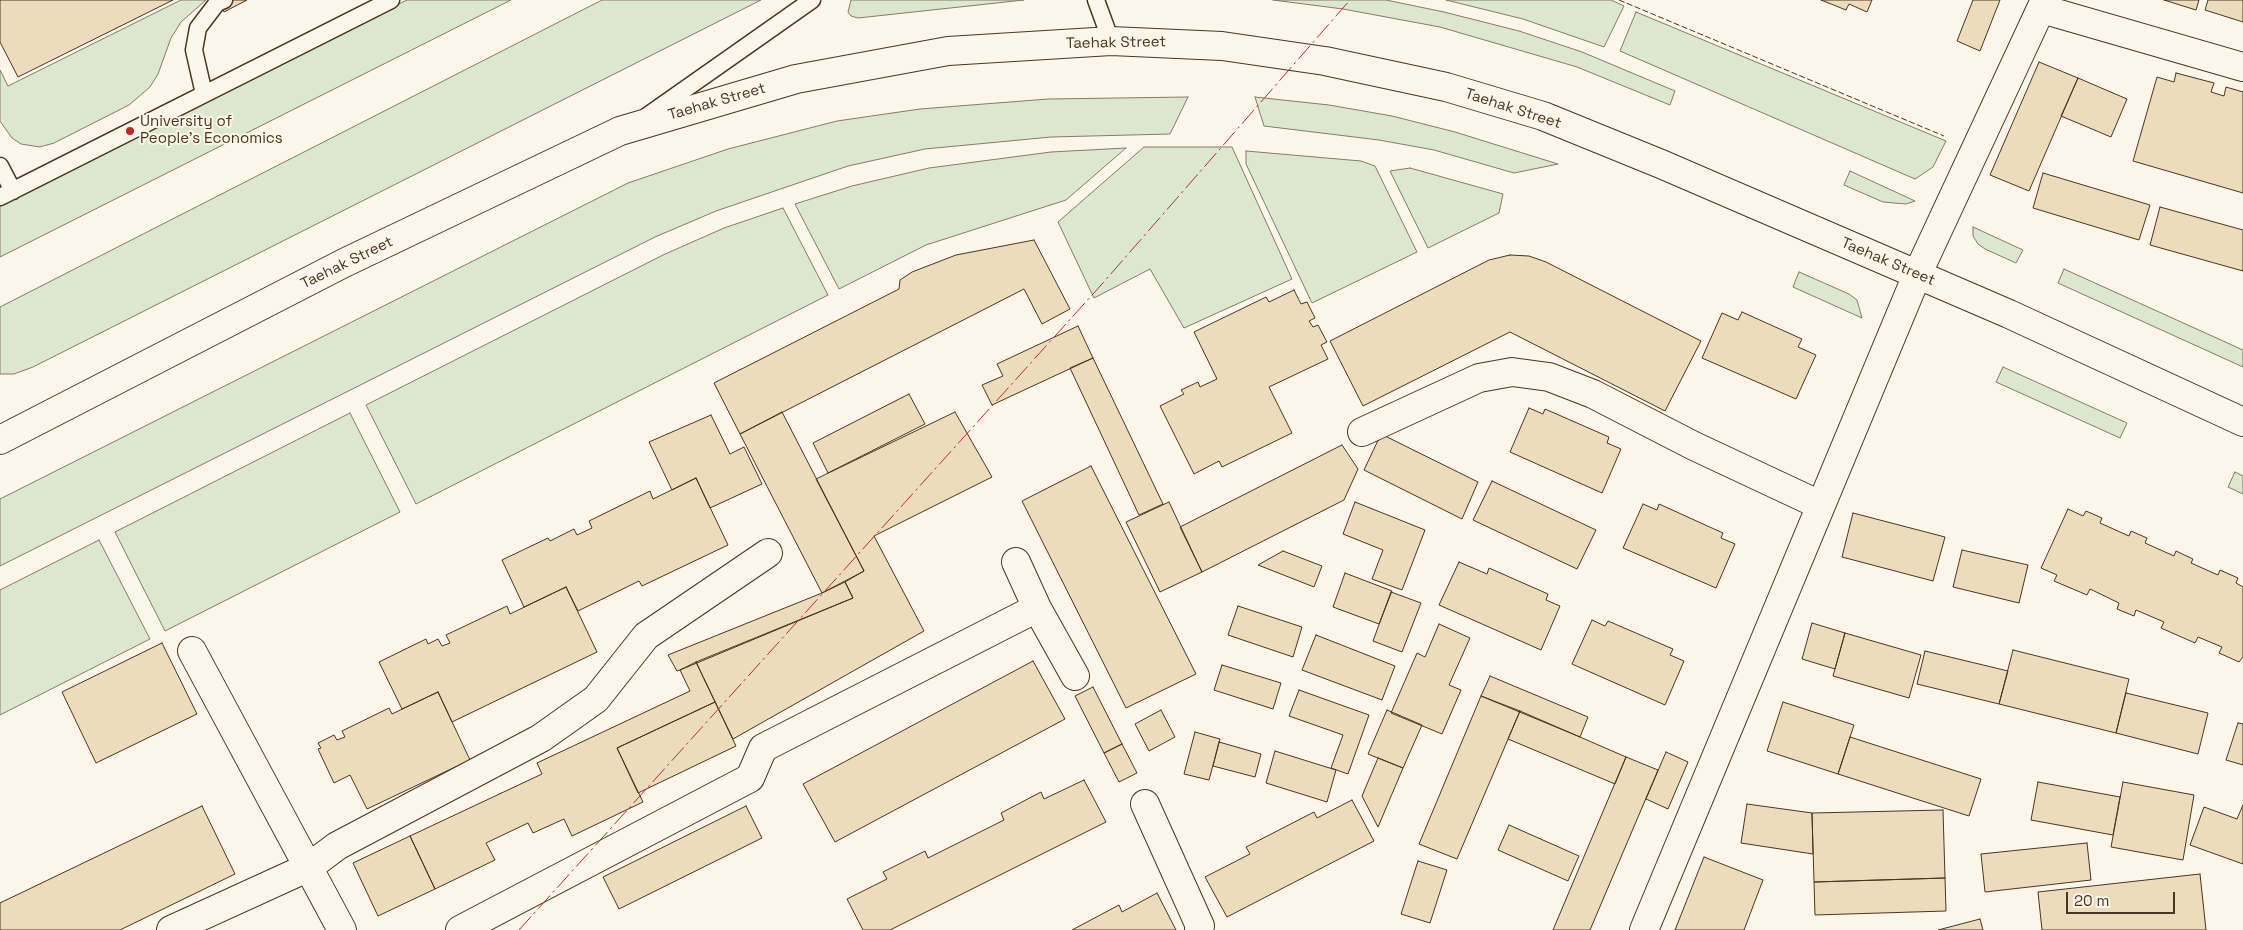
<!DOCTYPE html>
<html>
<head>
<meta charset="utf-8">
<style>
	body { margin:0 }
	#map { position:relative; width:2243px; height:930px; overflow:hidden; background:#fbf6e9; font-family:"Space Grotesk",sans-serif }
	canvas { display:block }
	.scale { position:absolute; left:2066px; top:892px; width:109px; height:22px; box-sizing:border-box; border:2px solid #4a3520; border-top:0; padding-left:6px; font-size:15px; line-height:18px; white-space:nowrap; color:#4a3520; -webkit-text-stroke:4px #fbf6e9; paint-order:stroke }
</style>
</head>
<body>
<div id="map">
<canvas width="2243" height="930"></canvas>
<div class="scale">20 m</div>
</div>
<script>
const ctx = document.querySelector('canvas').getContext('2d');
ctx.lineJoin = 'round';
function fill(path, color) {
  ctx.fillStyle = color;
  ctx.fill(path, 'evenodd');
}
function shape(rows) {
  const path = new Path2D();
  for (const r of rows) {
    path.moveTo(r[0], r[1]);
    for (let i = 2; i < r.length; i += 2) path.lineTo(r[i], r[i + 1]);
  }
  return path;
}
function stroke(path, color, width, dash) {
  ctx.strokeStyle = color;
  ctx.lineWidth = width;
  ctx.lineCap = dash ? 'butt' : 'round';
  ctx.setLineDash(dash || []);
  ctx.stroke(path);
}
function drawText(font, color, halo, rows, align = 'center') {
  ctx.font = font + ' "Space Grotesk",sans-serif';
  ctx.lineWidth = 4;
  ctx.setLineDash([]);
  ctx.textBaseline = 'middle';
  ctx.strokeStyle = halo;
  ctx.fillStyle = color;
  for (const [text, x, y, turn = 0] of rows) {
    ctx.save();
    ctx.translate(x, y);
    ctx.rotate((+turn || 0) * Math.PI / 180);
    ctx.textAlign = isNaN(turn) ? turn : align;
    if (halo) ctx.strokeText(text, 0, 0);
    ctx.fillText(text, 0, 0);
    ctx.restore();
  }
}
const green = shape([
	[181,0,206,0,181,22,171,38,158,74,150,87,129,105,54,143,40,147,21,144,12,138,0,121,0,70,8,86,181,0],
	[407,0,511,0,0,257,0,205,407,0],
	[602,0,761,0,33,367,14,374,0,374,0,307,602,0],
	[851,0,1024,0,858,18,851,16,848,12,851,0],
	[1273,0,1386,0,1444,12,1519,31,1582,52,1675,91,1670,105,1577,67,1440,27,1343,9,1273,0],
	[1446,0,1611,0,1624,6,1604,47,1523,19,1446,0],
	[1636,12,1946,141,1933,167,1915,179,1620,51,1636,12],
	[1188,97,1170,134,1051,137,925,149,848,166,716,211,655,237,0,566,0,499,628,183,728,149,837,121,920,109,1048,99,1188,97],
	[1255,97,1329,105,1392,116,1455,132,1558,164,1514,173,1434,150,1379,140,1264,126,1255,97],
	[1144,147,1232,147,1292,279,1184,328,1150,269,1094,298,1058,222,1144,147],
	[1126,148,1066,200,926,245,839,289,795,204,852,186,929,168,1051,152,1126,148],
	[1246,151,1361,161,1375,166,1417,252,1312,303,1246,164,1246,151],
	[1410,168,1503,194,1499,213,1428,248,1390,171,1410,168],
	[1850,171,1915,201,1906,204,1883,202,1844,185,1850,171],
	[783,208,828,295,416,504,366,405,663,255,724,228,783,208],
	[1973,227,2023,250,2016,263,1985,249,1978,244,1973,236,1973,227],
	[2064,269,2243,350,2243,367,2058,283,2064,269],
	[1799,272,1849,294,1857,300,1862,318,1793,287,1799,272],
	[2003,367,2127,423,2120,438,1996,382,2003,367],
	[350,413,400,512,165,631,115,532,350,413],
	[2235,472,2243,476,2243,494,2228,487,2235,472],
	[99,540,150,639,0,715,0,590,99,540]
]);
fill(green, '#dce7d0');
stroke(green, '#887966', 1);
const building = shape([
	[0,0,173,0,18,77,0,42,0,0],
	[218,0,247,0,224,12,218,0],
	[1821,0,1872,0,1867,12,1849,4,1846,10,1821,0],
	[1973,0,2000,0,1980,51,1957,41,1973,0],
	[2164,0,2199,0,2196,10,2164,0],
	[2208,0,2243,0,2243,22,2205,10,2208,0],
	[2039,62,2078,78,2029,191,1990,175,2039,62],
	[2176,73,2214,83,2211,92,2224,96,2226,87,2243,92,2243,193,2133,161,2157,77,2174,82,2176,73],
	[2078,78,2127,99,2111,137,2061,116,2078,78],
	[2043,173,2150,205,2139,240,2033,208,2043,173],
	[2160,207,2243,230,2243,271,2150,245,2160,207],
	[1034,240,1070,309,1042,324,1024,289,740,434,714,383,899,289,900,280,912,272,956,255,1034,240],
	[1510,255,1529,256,1546,262,1701,341,1665,411,1510,332,1363,406,1330,341,1489,260,1510,255],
	[1294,290,1301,304,1307,302,1315,318,1309,321,1313,327,1318,325,1327,342,1321,345,1328,359,1269,387,1292,433,1222,467,1219,461,1194,474,1160,406,1184,394,1181,390,1198,382,1200,387,1217,379,1194,332,1266,297,1269,302,1294,290],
	[1742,312,1802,339,1798,347,1816,355,1796,399,1702,358,1722,313,1738,320,1742,312],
	[1078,326,1093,358,992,405,982,385,1003,376,997,364,1078,326],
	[1093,358,1163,504,1139,515,1070,368,1093,358],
	[909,394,925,424,828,473,813,443,909,394],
	[1529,408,1543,414,1545,409,1609,437,1607,443,1621,449,1602,493,1510,452,1529,408],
	[782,412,864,571,822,593,740,434,782,412],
	[955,412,992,477,874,536,924,631,733,739,696,662,853,598,845,582,864,571,816,479,955,412],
	[711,415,730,454,744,447,762,484,710,508,696,478,672,490,649,442,711,415],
	[1381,434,1478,482,1462,519,1364,470,1381,434],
	[1342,445,1358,469,1344,500,1202,572,1180,527,1342,445],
	[1091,466,1196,674,1126,708,1022,501,1091,466],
	[696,478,728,545,642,586,639,581,578,611,566,587,524,607,502,560,548,538,550,541,574,529,577,535,592,528,589,521,650,491,653,499,696,478],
	[1492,481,1596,530,1577,569,1473,520,1492,481],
	[1169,502,1202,572,1160,592,1126,522,1169,502],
	[1355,502,1425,530,1402,590,1372,579,1383,550,1343,534,1355,502],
	[1643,504,1657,510,1659,504,1723,533,1721,538,1735,544,1716,588,1623,548,1643,504],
	[2068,509,2083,516,2086,511,2102,518,2100,523,2129,536,2131,531,2147,538,2145,543,2174,556,2176,551,2193,559,2191,563,2218,575,2220,570,2238,578,2236,583,2243,587,2243,657,2239,662,2219,653,2222,647,2198,637,2195,643,2161,628,2164,622,2136,610,2134,616,2117,609,2119,603,2090,589,2087,595,2054,581,2057,575,2041,568,2068,509],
	[1853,513,1945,537,1933,581,1842,557,1853,513],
	[1962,550,2028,565,2019,603,1953,587,1962,550],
	[1283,551,1322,566,1314,587,1258,565,1283,551],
	[1459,562,1487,574,1489,568,1548,594,1546,600,1560,606,1541,650,1439,605,1459,562],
	[1345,573,1392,591,1379,624,1333,607,1345,573],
	[845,582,853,598,680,670,677,671,668,655,822,593,845,582],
	[566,587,597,652,452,722,438,692,402,709,379,662,426,639,428,644,438,639,442,646,450,643,446,635,507,606,510,614,566,587],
	[1391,592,1421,603,1402,652,1373,641,1391,592],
	[1238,606,1302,627,1293,657,1228,635,1238,606],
	[1592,620,1605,626,1608,621,1673,649,1670,655,1684,661,1665,705,1572,664,1592,620],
	[1812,623,1845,633,1835,669,1802,659,1812,623],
	[1439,624,1470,638,1449,685,1461,690,1442,734,1391,713,1417,653,1425,657,1439,624],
	[1845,633,1921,655,1909,698,1833,676,1845,633],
	[1316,635,1395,666,1382,700,1302,670,1316,635],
	[162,643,197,714,96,763,62,692,162,643],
	[2013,650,2129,679,2116,733,1999,704,2013,650],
	[1925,651,2008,671,1999,704,1917,684,1925,651],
	[1033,661,1065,719,835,842,803,784,1033,661],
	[696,662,715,702,617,748,643,802,572,836,564,819,533,833,528,823,486,843,495,860,435,889,410,836,542,774,537,763,690,691,680,670,696,662],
	[1222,665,1281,683,1273,709,1214,690,1222,665],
	[1490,676,1588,717,1580,737,1481,696,1490,676],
	[1093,687,1122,744,1104,753,1075,696,1093,687],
	[1299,690,1369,715,1348,774,1331,768,1343,735,1289,716,1299,690],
	[438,692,470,760,367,809,350,775,334,783,318,749,321,748,318,743,334,735,337,740,345,737,342,731,389,708,392,714,438,692],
	[2126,693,2208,713,2198,754,2116,733,2126,693],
	[1481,696,1520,711,1457,859,1419,844,1481,696],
	[715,702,736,746,638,793,617,748,715,702],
	[1783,702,1854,725,1838,774,1767,751,1783,702],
	[1161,710,1175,737,1149,751,1135,724,1161,710],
	[1387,710,1422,725,1403,768,1368,754,1387,710],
	[1520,711,1626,757,1615,784,1508,739,1520,711],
	[2238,723,2243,724,2243,765,2226,760,2238,723],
	[1195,732,1220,739,1209,780,1184,774,1195,732],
	[1850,737,1981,779,1969,816,1838,774,1850,737],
	[1219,742,1261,754,1255,777,1213,766,1219,742],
	[1122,744,1137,773,1119,782,1104,753,1122,744],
	[1275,751,1336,770,1327,802,1266,783,1275,751],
	[1666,752,1688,762,1668,809,1646,799,1666,752],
	[1626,757,1658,770,1590,930,1553,930,1626,757],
	[1378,758,1403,768,1378,827,1362,796,1378,758],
	[1084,780,1106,822,890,930,863,930,847,899,887,879,883,872,925,851,928,858,1004,820,1001,813,1041,792,1044,799,1084,780],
	[2038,782,2120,797,2113,835,2031,820,2038,782],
	[2123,782,2194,795,2183,860,2111,847,2123,782],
	[1352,800,1374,841,1227,917,1205,877,1250,854,1246,847,1314,812,1317,818,1352,800],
	[1747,804,1812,813,1813,854,1741,843,1747,804],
	[2243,805,2243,864,2190,845,2204,807,2237,819,2243,805],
	[202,806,235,874,120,930,0,930,0,903,202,806],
	[746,806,762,838,619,909,603,877,746,806],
	[1943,810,1945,878,1814,882,1812,813,1943,810],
	[1509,825,1579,856,1568,881,1498,850,1509,825],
	[410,836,435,889,378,916,353,863,410,836],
	[2087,843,2091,880,1985,892,1981,854,2087,843],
	[1704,857,1763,880,1744,930,1675,930,1704,857],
	[1418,861,1447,870,1430,923,1401,914,1418,861],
	[2200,874,2206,930,2042,930,2038,892,2200,874],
	[1945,878,1946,911,1815,915,1814,882,1945,878],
	[1157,893,1176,930,1072,930,1119,905,1122,912,1157,893],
	[1980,919,1983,930,1938,930,1980,919]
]);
fill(building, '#ecdcbc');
stroke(building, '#4a3520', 1);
const service = shape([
	[1096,0,1111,41],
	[204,94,194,50,198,28,217,3,224,0],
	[647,116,812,0],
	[0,166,13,191],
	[0,197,391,0]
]);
const minor = shape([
	[2042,9,2243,67],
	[1362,432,1479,378,1512,372,1549,377,1593,394,1694,446,1820,505],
	[1016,562,1037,608,1075,676],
	[192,651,342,930],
	[1145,804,1200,926,1199,930],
	[171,930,309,867,337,846,541,738,596,699,646,636,768,553],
	[460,930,750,778,763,748,1037,608],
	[1644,930,1917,275,2045,0]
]);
const primary = shape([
	[0,440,344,263,620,131,796,79,948,51,1111,41,1222,46,1325,61,1446,87,1543,116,1661,164,2009,314,2243,422]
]);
stroke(service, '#4a3520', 19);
stroke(minor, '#4a3520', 30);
stroke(primary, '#4a3520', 30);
stroke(service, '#fbf6e9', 16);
stroke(minor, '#fbf6e9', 28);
stroke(primary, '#fbf6e9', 28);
stroke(shape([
	[1619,0,1944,136]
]), '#4a3520', 1, [6, 2.5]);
stroke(shape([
	[519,930,1102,284,1350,0]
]), '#c62828', 1, [18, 4, 2.5, 4]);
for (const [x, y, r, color] of [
	[130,131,5,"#c62828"]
]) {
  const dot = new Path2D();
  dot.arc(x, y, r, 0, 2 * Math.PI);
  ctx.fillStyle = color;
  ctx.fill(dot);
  stroke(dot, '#fbf6e9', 2);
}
drawText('15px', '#4a3520', '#fbf6e9', [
	["Taehak Street",1116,43,-1],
	["Taehak Street",717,102,-16],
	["Taehak Street",1513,109,18],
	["Taehak Street",1888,262,23],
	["Taehak Street",347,263,-26]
]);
drawText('15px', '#4a3520', '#fbf6e9', [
	["University of",140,122],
	["People’s Economics",140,139]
], 'left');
</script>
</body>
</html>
